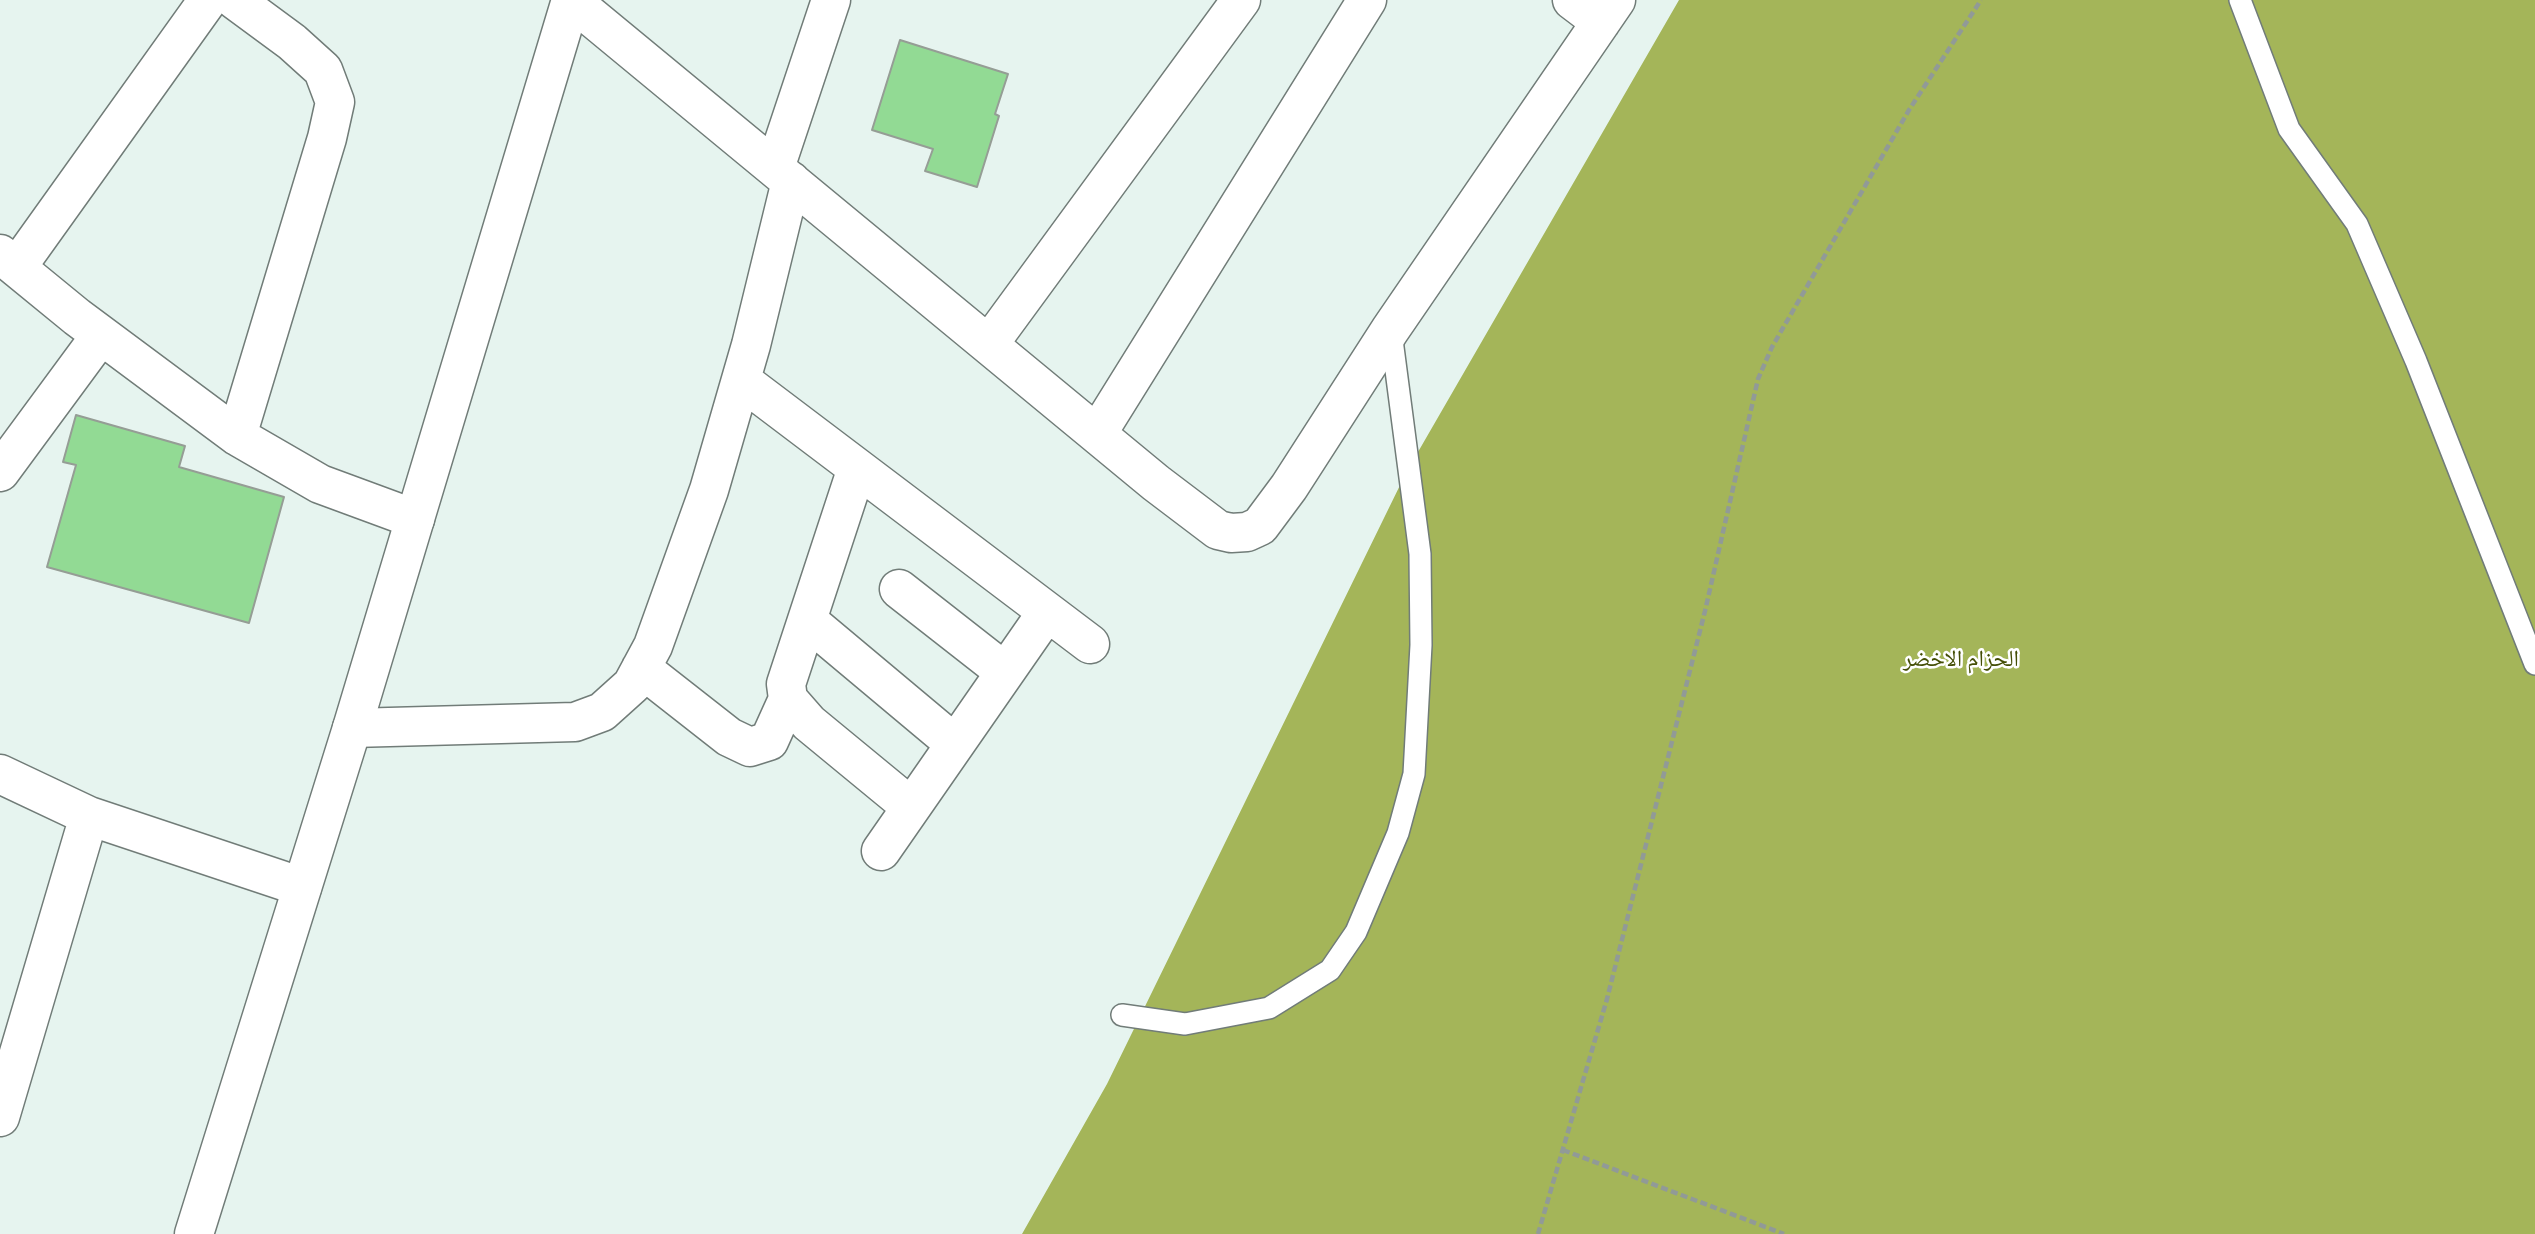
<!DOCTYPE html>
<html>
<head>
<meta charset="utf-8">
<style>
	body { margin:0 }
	canvas { display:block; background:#e6f4ef }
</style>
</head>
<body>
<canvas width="2535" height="1234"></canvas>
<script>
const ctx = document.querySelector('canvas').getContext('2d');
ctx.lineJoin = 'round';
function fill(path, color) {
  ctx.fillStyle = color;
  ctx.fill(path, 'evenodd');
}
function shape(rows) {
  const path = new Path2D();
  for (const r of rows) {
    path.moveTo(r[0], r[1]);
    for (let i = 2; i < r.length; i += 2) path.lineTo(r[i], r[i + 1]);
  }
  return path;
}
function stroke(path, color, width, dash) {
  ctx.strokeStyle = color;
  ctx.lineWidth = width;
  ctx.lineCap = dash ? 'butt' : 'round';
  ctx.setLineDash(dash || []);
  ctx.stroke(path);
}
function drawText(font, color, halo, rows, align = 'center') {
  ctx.font = font + ' Cabin,"Noto Naskh Arabic",sans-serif';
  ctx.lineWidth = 5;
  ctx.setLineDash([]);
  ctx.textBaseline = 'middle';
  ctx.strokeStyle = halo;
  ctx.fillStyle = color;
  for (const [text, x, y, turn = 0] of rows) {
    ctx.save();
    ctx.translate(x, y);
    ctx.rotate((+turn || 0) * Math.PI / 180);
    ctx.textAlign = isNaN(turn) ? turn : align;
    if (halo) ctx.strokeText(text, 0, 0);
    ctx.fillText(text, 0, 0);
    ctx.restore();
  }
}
fill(shape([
	[1679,0,2535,0,2535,1234,1022,1234,1107,1084,1407,471]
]), '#a4b559');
const building = shape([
	[900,40,1008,74,995,114,999,116,977,187,925,171,933,149,872,130,900,40],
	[76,415,185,446,179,467,284,497,249,623,47,567,76,465,63,462,76,415]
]);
fill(building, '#92da94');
stroke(building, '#959d95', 2);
const service = shape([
	[2240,0,2289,129,2357,224,2416,361,2535,664],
	[1122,1015,1185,1024,1269,1008,1330,970,1356,932,1398,833,1414,774,1421,645,1420,554,1391,332]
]);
const minor = shape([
	[235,0,292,42,323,70,335,102,327,138,237,436],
	[571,0,1156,483,1218,530,1231,533,1247,532,1260,526,1289,487,1390,330,1616,0],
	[1572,0,1601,22],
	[775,168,831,0],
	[0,254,77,317,237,436,320,484,415,519],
	[17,267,208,0],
	[989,344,1241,0],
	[741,380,1090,644],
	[1097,434,1367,0],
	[857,468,786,684,788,699,809,723,911,807],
	[0,472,101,335],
	[899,589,1005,672],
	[807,620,955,744],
	[641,668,729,737,750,747,769,741,788,699],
	[352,728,575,722,602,712,632,685,653,646,709,490,751,345,791,181],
	[0,774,89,816,302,887],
	[881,851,1047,612],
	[0,1117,89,816]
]);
const tertiary = shape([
	[194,1234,352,728,571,0]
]);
stroke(service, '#717c78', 24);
stroke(minor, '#717c78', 41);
stroke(tertiary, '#717c78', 41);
stroke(shape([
	[1563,1150,1784,1234],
	[1538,1234,1607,999,1705,611,1758,379,1772,347,1909,110,1981,0]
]), '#919a97', 4.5, [7, 3.5]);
stroke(service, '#fff', 21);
stroke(minor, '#fff', 38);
stroke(tertiary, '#fff', 38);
drawText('23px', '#444e06', '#fff', [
	["الحزام الاخضر",1961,659]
]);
</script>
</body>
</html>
